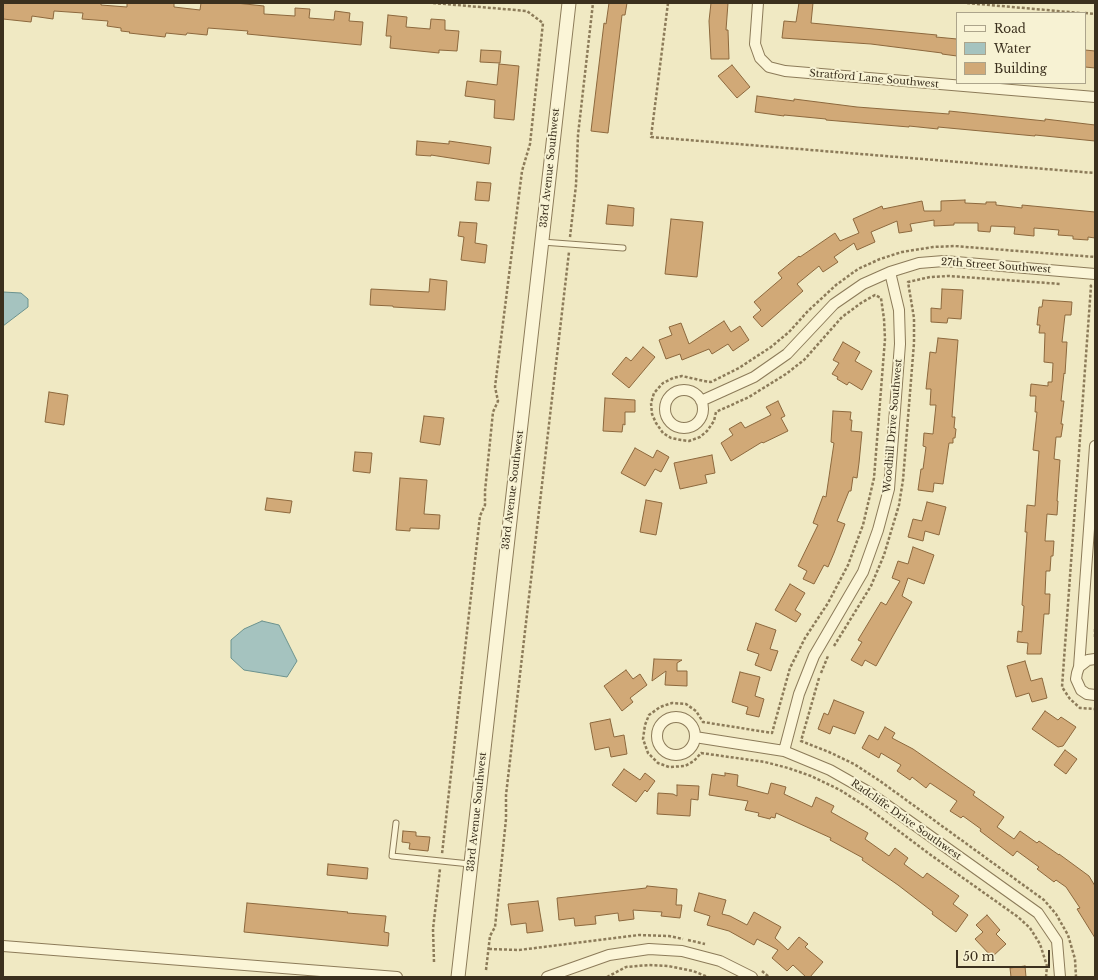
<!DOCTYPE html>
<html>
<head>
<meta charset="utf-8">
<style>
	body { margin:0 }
	#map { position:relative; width:1098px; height:980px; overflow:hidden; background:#f0e9c3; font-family:"Libre Baskerville",serif }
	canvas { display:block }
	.frame { position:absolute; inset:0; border:4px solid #3b301e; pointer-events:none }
	.legend { position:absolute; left:956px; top:12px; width:130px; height:72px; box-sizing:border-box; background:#f7f2d3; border:1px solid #aca48b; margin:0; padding:5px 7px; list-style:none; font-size:12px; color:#3b301e }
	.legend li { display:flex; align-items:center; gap:8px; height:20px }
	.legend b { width:20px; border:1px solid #aca48b }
	.scale { position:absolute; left:956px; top:950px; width:94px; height:18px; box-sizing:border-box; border:2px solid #3b301e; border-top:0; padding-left:5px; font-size:12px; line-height:14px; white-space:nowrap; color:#3b301e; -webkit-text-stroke:3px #f7f2d3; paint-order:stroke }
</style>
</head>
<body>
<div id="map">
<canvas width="1098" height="980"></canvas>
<div class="frame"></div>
<ul class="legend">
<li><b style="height:5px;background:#fbf5d7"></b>Road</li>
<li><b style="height:11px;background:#a5c3bf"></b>Water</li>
<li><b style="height:11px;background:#d1a977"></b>Building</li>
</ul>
<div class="scale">50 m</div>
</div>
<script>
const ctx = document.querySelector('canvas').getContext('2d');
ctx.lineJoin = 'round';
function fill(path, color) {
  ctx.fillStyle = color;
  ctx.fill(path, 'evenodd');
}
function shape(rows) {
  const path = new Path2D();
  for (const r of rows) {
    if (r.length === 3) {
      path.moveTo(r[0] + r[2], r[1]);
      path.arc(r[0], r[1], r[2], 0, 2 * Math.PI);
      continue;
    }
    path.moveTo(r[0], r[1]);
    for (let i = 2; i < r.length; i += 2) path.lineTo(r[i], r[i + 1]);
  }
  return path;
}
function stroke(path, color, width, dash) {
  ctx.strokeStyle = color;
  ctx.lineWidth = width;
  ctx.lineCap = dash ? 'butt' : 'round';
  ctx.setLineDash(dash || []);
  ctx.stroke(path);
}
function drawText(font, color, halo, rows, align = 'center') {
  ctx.font = font + ' "Libre Baskerville",serif';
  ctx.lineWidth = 4;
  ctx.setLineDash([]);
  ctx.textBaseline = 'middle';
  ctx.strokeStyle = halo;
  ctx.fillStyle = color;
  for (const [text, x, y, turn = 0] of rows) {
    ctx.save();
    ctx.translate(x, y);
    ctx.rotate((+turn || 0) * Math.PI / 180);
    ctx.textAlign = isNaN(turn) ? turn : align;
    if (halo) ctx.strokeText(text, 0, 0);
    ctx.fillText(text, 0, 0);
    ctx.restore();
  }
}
const water = shape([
	[3,292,21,293,28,299,28,307,3,326,3,292],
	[262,621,279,625,297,661,287,677,244,670,231,658,231,640,244,629,262,621]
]);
fill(water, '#a5c3bf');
stroke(water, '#6b928e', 1);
const building = shape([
	[3,3,101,3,101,5,127,7,127,3,174,3,174,7,200,10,201,3,236,3,264,6,264,14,295,16,295,8,310,9,309,18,334,20,335,11,350,13,349,21,363,22,361,45,247,34,248,31,208,28,207,35,187,33,186,35,166,33,165,37,129,33,130,32,121,31,121,28,107,26,108,21,82,19,83,13,54,11,53,19,32,16,31,22,3,19,3,3],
	[609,3,627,3,625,15,622,15,608,133,591,131,604,23,606,24,609,3],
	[711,3,728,3,726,30,728,30,729,59,711,59,709,21,711,3],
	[799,3,813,3,811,23,937,35,936,37,957,39,957,56,942,54,942,53,871,44,782,38,784,21,796,22,799,3],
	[388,15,407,17,406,27,430,29,431,19,445,20,445,30,459,31,457,51,439,50,439,53,390,48,391,36,386,36,388,15],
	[481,50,501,51,500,63,480,62,481,50],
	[1085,50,1095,51,1095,68,1085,67,1085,50],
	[499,64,519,66,514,120,494,118,495,100,465,96,467,81,497,85,499,64],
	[732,65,750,87,737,98,718,76,732,65],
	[757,96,794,101,794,99,857,107,949,114,949,111,1045,121,1045,119,1095,125,1095,141,1035,135,1035,136,938,127,938,129,909,126,909,127,826,120,826,119,784,115,784,116,755,112,757,96],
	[417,141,449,144,449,141,491,147,489,164,431,155,431,156,416,155,417,141],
	[477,182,491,183,489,201,475,200,477,182],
	[965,200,965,203,986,204,986,202,996,202,996,205,1022,208,1022,205,1095,212,1095,238,1088,237,1088,240,1073,239,1073,236,1058,235,1059,230,1034,228,1034,236,1014,234,1015,227,991,226,990,232,978,231,978,223,954,223,954,225,934,226,934,220,910,224,912,231,899,233,897,221,871,232,875,242,857,250,854,243,834,257,838,262,823,272,819,266,797,284,803,291,762,327,753,317,761,310,754,302,782,278,778,273,799,256,800,257,835,233,840,241,859,233,853,219,882,206,883,209,922,201,924,211,941,211,941,201,965,200],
	[608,205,634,208,633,226,606,224,608,205],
	[671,219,703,222,697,277,665,274,671,219],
	[460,222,477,223,475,243,487,245,485,263,461,260,464,237,458,236,460,222],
	[430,279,447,281,445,310,393,307,393,306,370,305,371,289,429,292,430,279],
	[942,289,963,290,961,319,948,318,947,323,931,322,931,308,941,309,942,289],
	[1043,300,1072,302,1071,315,1065,315,1062,342,1067,342,1065,374,1064,373,1061,401,1064,401,1061,424,1063,424,1061,437,1056,437,1054,459,1060,460,1057,501,1058,501,1057,515,1047,514,1045,541,1054,541,1053,556,1051,556,1050,571,1046,571,1045,594,1050,594,1049,614,1044,614,1041,654,1027,654,1028,643,1017,642,1018,631,1022,632,1024,606,1022,605,1027,532,1025,532,1027,505,1035,506,1039,451,1033,450,1037,412,1035,412,1036,396,1030,396,1031,384,1048,386,1048,382,1052,382,1053,363,1044,362,1045,333,1039,333,1040,325,1037,325,1039,307,1042,307,1043,300],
	[724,321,731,332,740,326,749,340,733,351,728,344,712,354,709,349,682,360,680,354,666,359,659,340,672,335,669,327,681,323,689,344,724,321],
	[938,338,958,340,952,417,955,417,954,428,956,429,955,438,953,438,953,443,949,443,943,484,934,483,933,492,918,490,921,469,923,469,926,447,923,446,924,433,933,434,936,405,930,405,931,389,926,389,930,352,936,353,938,338],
	[843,342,860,352,855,361,872,371,862,390,849,382,847,385,837,379,838,377,832,374,839,363,833,360,843,342],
	[643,347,655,357,629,388,612,374,626,357,631,361,643,347],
	[49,392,68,395,64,425,45,422,49,392],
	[605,398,635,400,635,412,625,412,625,425,623,424,622,432,603,431,605,398],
	[778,401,785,416,781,418,788,431,763,443,762,442,731,461,721,443,733,435,729,429,741,422,745,428,771,415,766,407,778,401],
	[833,411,851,412,850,420,852,420,851,431,862,432,859,463,857,478,853,477,851,491,849,491,837,521,845,524,834,553,828,567,824,565,814,584,803,579,807,571,798,566,818,525,813,523,823,496,826,497,834,443,831,442,833,411],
	[424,416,444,418,440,445,420,442,424,416],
	[635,448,653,458,657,450,669,457,661,472,655,469,645,486,621,473,635,448],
	[355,452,372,453,370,473,353,471,355,452],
	[712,455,715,473,705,475,707,483,680,489,674,463,712,455],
	[400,478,427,480,424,514,440,515,439,529,410,528,410,531,396,530,400,478],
	[267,498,292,501,290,513,265,510,267,498],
	[646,500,662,503,656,535,640,532,646,500],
	[927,502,946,507,939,535,925,531,923,541,908,537,913,519,922,521,927,502],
	[913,547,934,555,924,584,908,578,902,596,912,602,876,666,865,660,862,666,851,660,862,642,858,640,881,602,886,605,900,581,892,578,898,561,908,564,913,547],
	[790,584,805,593,795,610,801,614,796,622,775,610,790,584],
	[756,623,776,630,770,649,778,651,771,671,755,665,759,654,747,650,756,623],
	[654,659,682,660,677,663,677,671,687,671,687,686,665,685,666,671,652,681,654,659],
	[1025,661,1031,681,1042,678,1047,698,1032,702,1029,693,1016,697,1007,666,1025,661],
	[626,670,633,679,640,674,647,685,630,698,633,702,622,711,604,686,626,670],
	[740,672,760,677,755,696,764,699,759,717,746,714,748,707,732,702,740,672],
	[834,700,864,712,855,734,833,726,830,734,818,729,824,713,828,715,834,700],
	[1045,711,1058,720,1061,717,1076,727,1063,746,1058,747,1032,729,1045,711],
	[610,719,614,737,624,735,627,754,611,757,609,747,595,750,590,723,610,719],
	[885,727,895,733,892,738,913,749,975,792,973,795,1004,817,997,827,1014,839,1020,831,1037,843,1039,841,1059,855,1059,854,1089,876,1095,886,1095,938,1077,909,1080,908,1066,887,1056,880,1054,882,1037,869,1039,867,1017,851,1013,856,980,831,981,829,963,816,961,818,950,811,957,801,930,783,926,788,912,777,910,780,897,771,901,765,881,753,879,758,862,748,869,735,878,740,885,727],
	[1065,750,1077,759,1066,774,1054,765,1065,750],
	[624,769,640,780,645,773,655,781,647,792,645,790,636,802,612,785,624,769],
	[725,773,738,775,737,786,768,794,771,783,786,787,784,794,812,807,816,797,834,806,831,812,868,833,865,839,889,856,895,848,908,858,904,864,923,878,927,873,959,896,953,904,968,915,956,932,932,914,933,912,898,885,862,860,863,858,830,840,831,838,776,813,775,818,771,817,770,819,758,816,759,813,745,810,748,801,709,795,712,774,725,776,725,773],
	[677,785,699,786,698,800,691,799,690,816,657,814,658,793,673,794,677,796,677,785],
	[403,831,416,832,416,836,430,837,428,851,409,849,410,843,402,842,403,831],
	[328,864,368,868,367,879,327,875,328,864],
	[647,886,677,889,676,905,682,905,680,918,661,916,662,912,633,910,634,919,619,921,618,913,595,916,596,924,575,926,574,918,559,920,557,898,646,888,647,886],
	[699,893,726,900,722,914,730,916,747,925,754,912,781,927,775,938,788,950,799,937,808,944,805,947,823,962,810,977,806,977,793,965,787,971,772,958,778,950,757,939,754,945,729,931,707,925,710,916,694,911,699,893],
	[538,901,543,931,527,933,526,923,511,925,508,904,538,901],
	[247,903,348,912,347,913,386,916,384,932,389,933,388,946,244,932,247,903],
	[987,915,1000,930,996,934,1006,944,992,957,975,939,983,932,976,925,987,915],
	[1025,966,1026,977,1011,977,1010,968,1025,966]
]);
fill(building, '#d1a977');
stroke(building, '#8c683d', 1);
const service = shape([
	[542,242,623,248],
	[396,823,392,856,470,864]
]);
const minor = shape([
	[758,3,755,44,760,58,769,67,785,71,1095,97],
	[684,409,19],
	[701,401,754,377,787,354,834,304,863,284,890,272,919,263,944,261,1095,274],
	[1095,659,1088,660,1079,667,1077,673,1076,679,1081,690,1087,694,1095,695],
	[1079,667,1095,446],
	[676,736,19],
	[695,737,784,751,830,770,867,791,1038,913,1057,941,1060,977],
	[784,751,799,694,814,656,863,572,878,530,889,489,900,344,899,310,890,272],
	[3,946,397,977],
	[547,977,609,955,649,949,682,951,720,961,752,977]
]);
const tertiary = shape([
	[458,977,569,3]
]);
stroke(service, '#8c7b59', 7);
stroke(minor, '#8c7b59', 12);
stroke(tertiary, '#8c7b59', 15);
stroke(shape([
	[433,3,527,11,543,23,530,144,522,171,495,387,498,401,493,412,485,491,485,505,480,516,442,854],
	[668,3,651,137,1095,173],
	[967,3,1080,13],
	[1085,13,1095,14],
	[570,237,576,185,578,135,593,3],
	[1090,285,1091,286,1062,687,1070,699,1080,708,1095,709],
	[1095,629,1095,637],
	[834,646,871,586,884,555,899,505,903,480,914,343,914,318,908,282,930,277,949,276,1061,284],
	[821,673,828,656],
	[819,678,801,741,829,752,854,764,880,781,1044,900,1056,914,1068,935,1075,959,1076,977],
	[688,940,705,944],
	[489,949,519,950,639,935,669,936,683,939],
	[434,962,433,929,440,869],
	[486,970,490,936,495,927,506,819,506,795,569,252],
	[762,971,769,977],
	[607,977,626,967,649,965,668,966,693,971,708,977],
	[1046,977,1047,966,1040,944,1030,928,1018,917,928,853,867,807,840,790,811,776,788,768,765,762,701,753,694,761,685,766,669,767,658,763,648,753,643,739,645,725,649,715,660,707,672,703,686,704,696,711,703,722,772,733,790,668,805,638,828,603,848,565,863,525,874,478,885,339,884,319,881,298,875,295,861,303,842,317,804,360,786,374,749,397,716,412,714,421,707,431,700,437,689,441,681,440,671,438,663,433,656,423,652,414,651,403,654,393,663,383,673,378,682,376,704,381,711,382,739,368,771,347,789,332,808,311,836,285,858,269,880,259,902,252,933,247,954,246,1095,257]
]), '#8c7b59', 2.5, [3, 2]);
stroke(service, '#fbf5d7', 5);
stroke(minor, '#fbf5d7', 10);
stroke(tertiary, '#fbf5d7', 13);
drawText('10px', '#3b301e', '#f7f2d3', [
	["Stratford Lane Southwest",874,79,5],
	["33rd Avenue Southwest",550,168,-84],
	["27th Street Southwest",996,266,4],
	["Woodhill Drive Southwest",893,426,-85],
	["33rd Avenue Southwest",513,490,-83],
	["33rd Avenue Southwest",477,812,-84],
	["Radcliffe Drive Southwest",906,820,35]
]);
</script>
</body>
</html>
